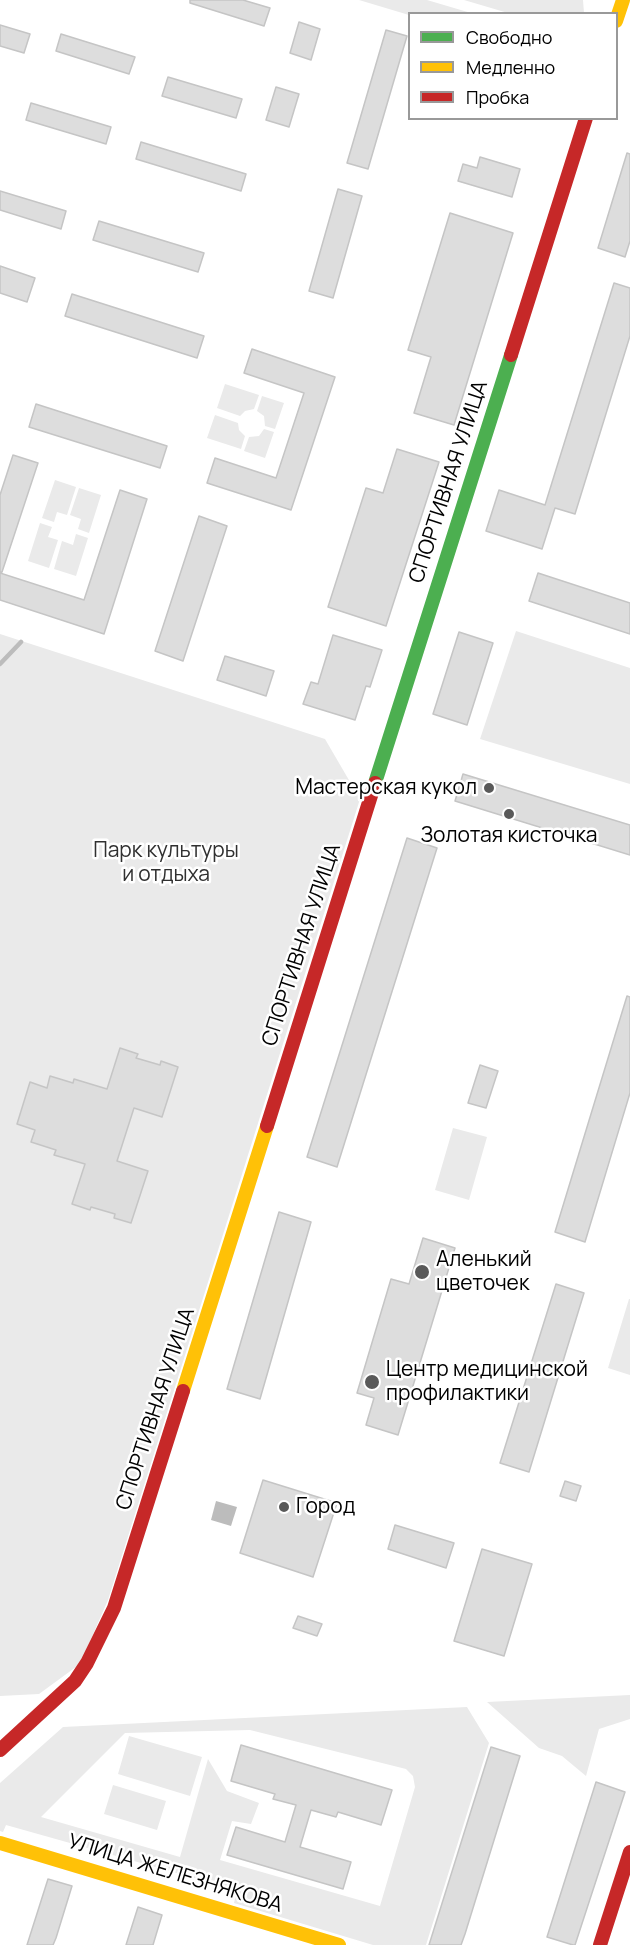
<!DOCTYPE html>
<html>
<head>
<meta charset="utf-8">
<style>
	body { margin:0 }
	#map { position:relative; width:630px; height:1945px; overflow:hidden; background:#fff; font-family:Manrope,sans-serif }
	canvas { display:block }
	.legend { position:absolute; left:408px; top:12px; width:210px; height:108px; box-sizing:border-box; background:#fff; border:2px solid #999; margin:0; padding:8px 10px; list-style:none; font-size:18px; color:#000 }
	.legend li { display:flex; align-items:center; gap:12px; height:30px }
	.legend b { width:30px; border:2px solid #999 }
</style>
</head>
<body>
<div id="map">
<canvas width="630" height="1945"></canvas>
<ul class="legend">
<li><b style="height:8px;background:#4caf50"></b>Свободно</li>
<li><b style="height:8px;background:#ffc107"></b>Медленно</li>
<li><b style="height:8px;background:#c62828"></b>Пробка</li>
</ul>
</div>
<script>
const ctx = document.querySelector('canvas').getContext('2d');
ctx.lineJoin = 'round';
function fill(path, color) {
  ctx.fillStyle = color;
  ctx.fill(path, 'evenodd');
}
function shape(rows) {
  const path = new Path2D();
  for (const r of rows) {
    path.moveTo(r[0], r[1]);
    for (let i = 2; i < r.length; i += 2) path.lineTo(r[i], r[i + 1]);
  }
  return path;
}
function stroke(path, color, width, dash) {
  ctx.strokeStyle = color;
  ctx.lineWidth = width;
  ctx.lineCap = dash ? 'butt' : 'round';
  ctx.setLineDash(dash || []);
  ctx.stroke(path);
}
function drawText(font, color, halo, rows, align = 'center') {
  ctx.font = font + ' Manrope,sans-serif';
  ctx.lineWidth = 5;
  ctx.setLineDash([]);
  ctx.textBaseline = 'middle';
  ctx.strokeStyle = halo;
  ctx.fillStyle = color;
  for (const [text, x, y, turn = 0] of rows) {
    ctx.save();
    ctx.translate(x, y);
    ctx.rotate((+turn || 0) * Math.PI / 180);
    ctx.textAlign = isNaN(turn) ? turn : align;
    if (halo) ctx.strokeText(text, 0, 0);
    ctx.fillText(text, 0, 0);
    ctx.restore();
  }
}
fill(shape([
	[359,0,427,0,471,13,410,14,409,15],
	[464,0,583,0,584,13,508,13],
	[225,384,259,395,254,409,245,411,240,416,217,408],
	[262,396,284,403,275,429,265,426,264,416,257,411],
	[215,415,238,423,239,430,245,436,241,449,207,438],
	[264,429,274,432,265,458,244,451,249,437,259,436],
	[55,480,76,487,67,515,57,512,54,522,42,518],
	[79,488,101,495,89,533,78,529,81,519,70,515],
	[40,523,52,527,48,537,58,540,49,568,28,561],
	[76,534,88,538,76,576,54,569,62,541,73,545],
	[516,631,630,668,630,784,480,739],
	[0,634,325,739,360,799,108,1600,80,1664,39,1694,0,1696],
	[453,1128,487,1137,469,1200,435,1190],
	[629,1299,630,1299,630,1375,608,1368],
	[630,1695,630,1719,599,1729,586,1776,562,1756,539,1748,487,1702],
	[467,1707,489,1743,426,1945,373,1945,234,1903,237,1890,6,1825,3,1832,0,1831,0,1783,63,1727],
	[250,1730,406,1769,413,1776,415,1787,380,1906,220,1860,232,1821,251,1824,259,1803,227,1791,208,1759,180,1857,41,1817,125,1733],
	[129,1736,202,1757,190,1796,118,1774],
	[113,1785,166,1801,157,1830,104,1814]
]), '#eaeaea');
fill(shape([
	[216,1501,237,1507,231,1526,211,1520]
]), '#bcbcbc');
stroke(shape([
	[0,664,21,642]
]), '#bcbcbc', 4.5);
const building = shape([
	[190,0,243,0,270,8,264,26,190,3,190,0],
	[299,22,320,29,311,60,290,53,299,22],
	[0,25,30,34,24,53,0,46,0,25],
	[386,30,407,36,368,169,347,163,386,30],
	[61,34,135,57,129,74,56,51,61,34],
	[168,77,242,99,236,118,162,96,168,77],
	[276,87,299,94,289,127,266,120,276,87],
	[31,103,111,127,106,144,26,120,31,103],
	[141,142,246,174,241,191,136,159,141,142],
	[627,153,630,154,630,241,625,257,598,248,627,153],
	[480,157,520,169,512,197,458,181,463,164,477,168,480,157],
	[338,189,362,196,333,298,309,291,338,189],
	[0,191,66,211,61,229,0,210,0,191],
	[450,213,513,233,454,425,414,413,431,357,408,350,450,213],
	[99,221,204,253,198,272,93,240,99,221],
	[0,266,35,278,27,302,0,293,0,266],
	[614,283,630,288,630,336,575,514,555,508,542,549,486,531,499,490,545,505,614,283],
	[72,294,204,336,197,358,65,316,72,294],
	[252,349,335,377,291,510,207,483,215,458,276,478,304,393,244,373,252,349],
	[36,404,167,446,160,468,29,427,36,404],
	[397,449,439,462,386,626,328,607,366,488,383,493,397,449],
	[13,455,38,463,2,572,0,572,0,495,13,455],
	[120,490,147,499,104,634,0,600,0,573,84,600,120,490],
	[199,516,227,526,183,661,155,651,199,516],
	[538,573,630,603,630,634,529,601,538,573],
	[459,632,493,643,467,725,433,714,459,632],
	[333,635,382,650,370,687,366,686,355,720,303,704,311,682,318,684,333,635],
	[225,656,274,671,266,696,217,680,225,656],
	[463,774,630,825,630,855,455,801,463,774],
	[407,838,437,848,337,1167,307,1157,407,838],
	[627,996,630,997,630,1093,585,1242,555,1232,627,996],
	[120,1048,138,1054,136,1058,160,1065,161,1061,178,1067,162,1117,134,1108,117,1161,148,1171,131,1223,114,1218,115,1214,91,1207,90,1210,72,1204,85,1164,54,1155,56,1150,31,1142,35,1130,17,1124,30,1082,47,1088,50,1076,73,1083,74,1079,107,1089,120,1048],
	[480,1065,498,1071,486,1108,468,1103,480,1065],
	[279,1212,311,1222,260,1399,227,1389,279,1212],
	[423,1238,455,1248,398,1435,366,1425,374,1398,357,1393,391,1279,409,1284,423,1238],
	[556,1284,584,1293,529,1472,500,1463,556,1284],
	[263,1480,337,1503,313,1577,240,1553,263,1480],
	[565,1481,581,1486,576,1501,560,1496,565,1481],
	[395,1525,454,1543,446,1568,388,1549,395,1525],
	[482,1549,532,1564,504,1656,454,1641,482,1549],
	[298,1616,322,1624,317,1636,293,1628,298,1616],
	[241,1745,392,1790,381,1825,338,1812,336,1817,311,1810,300,1847,351,1862,343,1889,227,1855,236,1827,285,1842,296,1805,273,1799,275,1794,231,1781,241,1745],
	[491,1747,520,1756,465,1934,461,1945,429,1945,491,1747],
	[596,1782,625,1792,575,1945,573,1945,547,1937,596,1782],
	[48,1879,72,1886,56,1938,53,1945,27,1945,48,1879],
	[138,1907,162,1915,153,1945,126,1945,138,1907]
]);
fill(building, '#ddd');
stroke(building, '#c5c5c5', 1.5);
stroke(shape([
	[375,783,511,355]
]), '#4caf50', 14);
stroke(shape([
	[616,21,623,0],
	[183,1391,267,1126],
	[0,1843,339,1945]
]), '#ffc107', 14);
stroke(shape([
	[511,355,586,118],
	[267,1126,375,783],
	[0,1750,75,1681,87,1663,114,1608,183,1391],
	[600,1945,630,1852]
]), '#c62828', 14);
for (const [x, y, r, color] of [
	[489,788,6,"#595959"],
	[509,814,6,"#595959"],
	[422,1272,8,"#595959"],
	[372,1382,8,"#595959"],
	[284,1507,6,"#595959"]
]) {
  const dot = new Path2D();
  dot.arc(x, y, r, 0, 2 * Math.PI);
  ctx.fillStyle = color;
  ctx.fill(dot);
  stroke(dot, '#fff', 2);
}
drawText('21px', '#000', '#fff', [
	["СПОРТИВНАЯ УЛИЦА",449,482,-72],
	["СПОРТИВНАЯ УЛИЦА",302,945,-72],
	["СПОРТИВНАЯ УЛИЦА",156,1409,-72],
	["УЛИЦА ЖЕЛЕЗНЯКОВА",175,1874,17]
]);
drawText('21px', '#000', '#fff', [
	["Мастерская кукол",477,788,"right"],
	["Золотая кисточка",509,836,"center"],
	["Аленький",436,1260],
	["цветочек",436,1284],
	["Центр медицинской",386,1370],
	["профилактики",386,1394],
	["Город",296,1507]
], 'left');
drawText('21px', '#303030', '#fff', [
	["Парк культуры",166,851],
	["и отдыха",166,875]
]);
</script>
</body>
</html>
